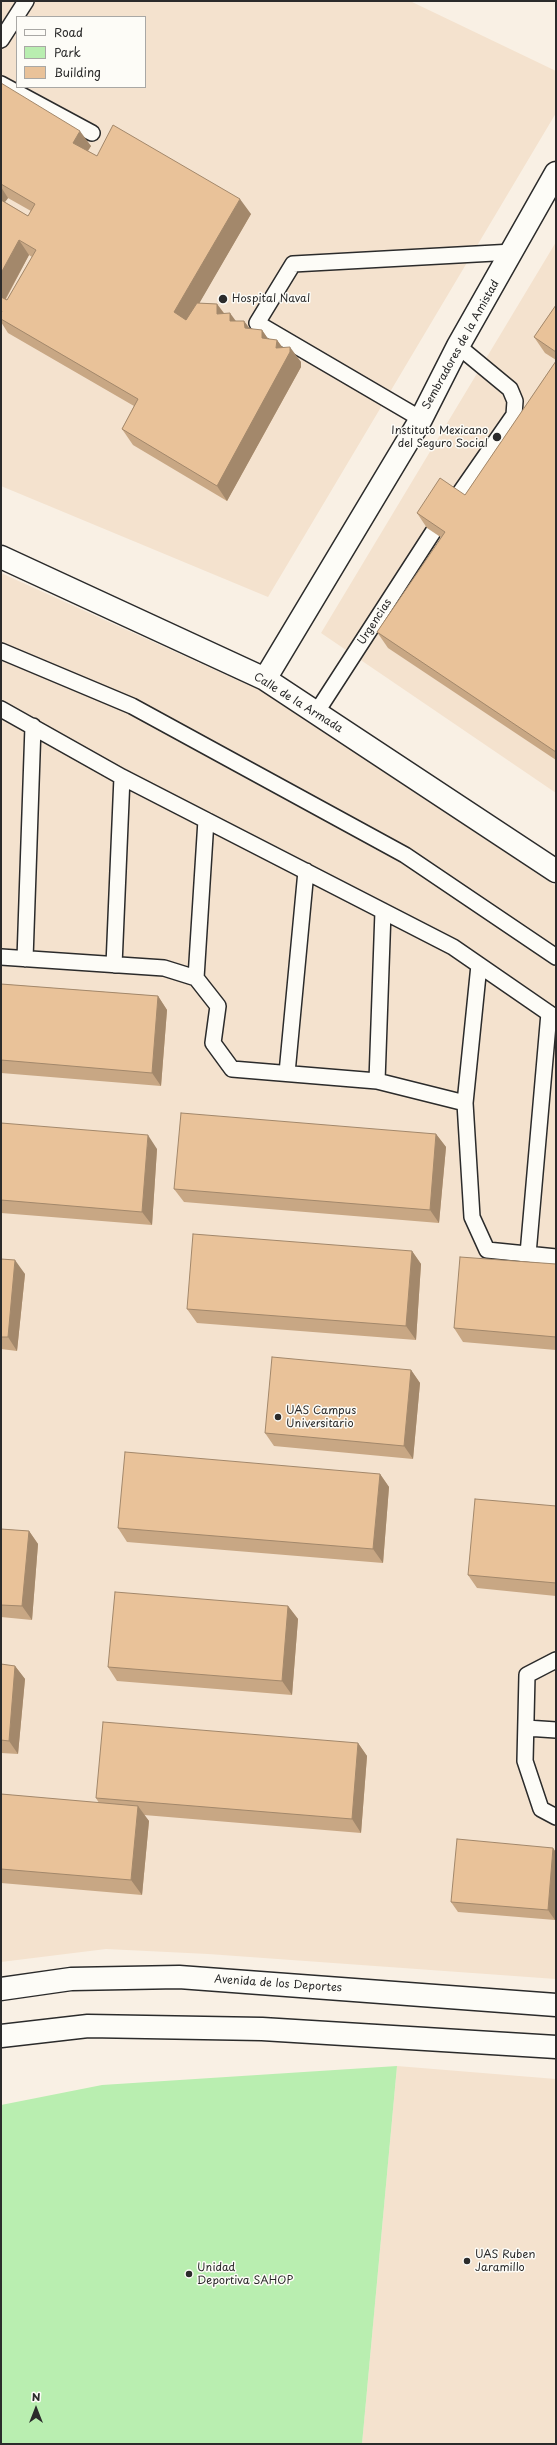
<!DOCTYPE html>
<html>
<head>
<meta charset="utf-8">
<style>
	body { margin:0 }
	#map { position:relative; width:557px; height:2445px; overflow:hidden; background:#f9f0e4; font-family:"Playpen Sans",sans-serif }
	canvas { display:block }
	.frame { position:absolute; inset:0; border:2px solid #2b2b2b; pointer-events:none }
	.legend { position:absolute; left:16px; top:16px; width:130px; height:72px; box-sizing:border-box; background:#fdfcf7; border:1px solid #a9a8a5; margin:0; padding:5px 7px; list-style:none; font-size:12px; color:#2b2b2b }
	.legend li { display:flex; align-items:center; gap:8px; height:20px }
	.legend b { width:20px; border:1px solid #a9a8a5 }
	.north { position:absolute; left:16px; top:2389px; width:40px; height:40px; -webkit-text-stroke:3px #fdfcf7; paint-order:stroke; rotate:0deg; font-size:11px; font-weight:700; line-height:16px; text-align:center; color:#2b2b2b }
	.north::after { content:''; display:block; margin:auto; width:14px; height:18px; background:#2b2b2b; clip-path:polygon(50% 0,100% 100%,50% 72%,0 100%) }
</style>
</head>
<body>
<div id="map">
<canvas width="557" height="2445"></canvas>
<div class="frame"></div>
<ul class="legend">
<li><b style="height:5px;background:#fdfcf7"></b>Road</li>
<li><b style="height:11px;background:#b9eeb0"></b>Park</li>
<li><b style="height:11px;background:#e9c299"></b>Building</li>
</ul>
<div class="north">N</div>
</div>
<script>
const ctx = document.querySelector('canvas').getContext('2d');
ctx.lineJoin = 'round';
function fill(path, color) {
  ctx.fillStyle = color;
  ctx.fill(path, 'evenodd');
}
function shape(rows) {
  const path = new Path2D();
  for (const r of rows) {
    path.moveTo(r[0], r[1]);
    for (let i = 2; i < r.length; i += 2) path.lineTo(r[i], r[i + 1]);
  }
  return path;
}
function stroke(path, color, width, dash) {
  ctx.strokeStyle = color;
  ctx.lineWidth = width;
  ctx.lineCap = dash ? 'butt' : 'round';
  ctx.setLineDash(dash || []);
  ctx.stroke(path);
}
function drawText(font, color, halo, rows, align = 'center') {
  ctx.font = font + ' "Playpen Sans",sans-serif';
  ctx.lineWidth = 3;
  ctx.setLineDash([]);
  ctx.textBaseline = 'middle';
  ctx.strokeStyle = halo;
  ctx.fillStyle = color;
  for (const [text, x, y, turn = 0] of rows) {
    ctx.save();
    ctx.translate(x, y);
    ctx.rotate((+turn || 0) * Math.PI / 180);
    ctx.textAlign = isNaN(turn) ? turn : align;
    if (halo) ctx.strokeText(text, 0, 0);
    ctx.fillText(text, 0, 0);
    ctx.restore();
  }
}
fill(shape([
	[1,1,410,1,556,71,556,113,268,597,1,486],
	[17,17,145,17,145,87,17,87],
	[556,242,556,793,321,633],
	[1,573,266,693,556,886,556,1979,208,1954,106,1949,1,1962],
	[397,2066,556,2079,556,2444,362,2444]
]), '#f4e2ce');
fill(shape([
	[397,2066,362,2444,1,2444,1,2105,102,2085]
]), '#b9eeb0');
const lane = shape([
	[1,40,26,1],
	[1,84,92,133],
	[421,419,257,323,293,264,513,252],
	[457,497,514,415,515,401,510,389,458,346],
	[1,651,132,706,405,855,556,957],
	[1,709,122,777,453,947,556,1018],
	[316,713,433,532],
	[1,957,164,968,196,978,218,1006,213,1043,232,1069,377,1081,465,1103,472,1217,487,1250,556,1257],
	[25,959,33,726],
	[114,965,122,777],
	[196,978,206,820],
	[287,1073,306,871],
	[377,1081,383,911],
	[465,1103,479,965],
	[528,1254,549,1013],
	[556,1660,527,1675,525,1761,541,1809,556,1817],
	[526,1728,556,1730]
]);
const street = shape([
	[1,557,265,679,556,871],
	[265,679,421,419,458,346,556,173]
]);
const secondary = shape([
	[1,1989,71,1979,179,1977,556,2005],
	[1,2036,88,2026,262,2029,556,2047]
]);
stroke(lane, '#2b2b2b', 18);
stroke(street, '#2b2b2b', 25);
stroke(secondary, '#2b2b2b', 25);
stroke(lane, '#fdfcf7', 15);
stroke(street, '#fdfcf7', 22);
stroke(secondary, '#fdfcf7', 22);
fill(shape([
	[1,83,91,146,88,151,97,156,251,214,199,303,217,304,224,313,235,321,244,321,250,329,262,330,268,339,277,340,282,347,301,362,301,367,227,501,133,445,122,429,134,406,8,333,1,322],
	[8,198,31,211,28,216,5,202],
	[29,255,32,257,7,300,6,299],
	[556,305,556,360,545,353,534,337],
	[556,361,556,760,388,648,377,632,442,538,427,528,417,513,465,495],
	[1,984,158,996,167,1010,161,1086,1,1073],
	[1,1123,157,1149,152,1225,1,1213],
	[436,1134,446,1147,439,1223,184,1202,174,1189],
	[412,1251,421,1264,416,1340,197,1323,187,1309],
	[1,1259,25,1274,17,1351,1,1349],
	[556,1264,556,1350,463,1342,454,1328],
	[411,1370,420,1383,413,1459,274,1446,265,1433],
	[380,1474,389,1487,383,1563,127,1542,118,1528],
	[556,1506,556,1596,477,1588,468,1575],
	[1,1529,29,1531,38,1544,32,1620,1,1617],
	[288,1606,298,1619,292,1695,117,1681,108,1667],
	[1,1664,15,1666,25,1679,18,1754,1,1753],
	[358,1743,367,1756,361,1833,144,1815,149,1821,142,1895,1,1883,1,1794,99,1803,96,1798],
	[553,1848,555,1920,458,1912,451,1902]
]), '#c8a784');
fill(shape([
	[80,131,91,146,83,158,73,143],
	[1,187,8,198,1,207],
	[240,199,251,214,185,328,174,312],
	[19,240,29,255,1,307,1,273],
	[217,304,228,319,217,314],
	[230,313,241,328,230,321],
	[244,321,255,336,245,328],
	[262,330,273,346,262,338],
	[277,340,288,355,290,347,301,362,301,367,227,501,217,486,276,348],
	[158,996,167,1010,161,1086,152,1073],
	[436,1134,446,1147,439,1223,430,1210],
	[148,1135,157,1149,152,1225,142,1212],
	[412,1251,421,1264,416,1340,406,1326],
	[15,1260,25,1274,17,1351,8,1337],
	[411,1370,420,1383,413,1459,404,1446],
	[380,1474,389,1487,383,1563,373,1549],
	[29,1531,38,1544,32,1620,22,1606],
	[288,1606,298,1619,292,1695,282,1681],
	[15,1666,25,1679,18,1754,9,1741],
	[358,1743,367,1756,361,1833,352,1819],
	[138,1806,149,1821,142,1895,131,1880],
	[553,1848,556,1852,556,1904,555,1920,548,1910]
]), '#a3886b');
const building = shape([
	[1,83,80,131,73,143,97,156,113,125,240,199,174,312,186,320,197,303,217,304,217,314,230,313,230,321,244,321,245,328,262,330,262,338,277,340,276,348,290,347,290,352,217,486,122,429,138,399,1,319,1,313,2,311,1,310,1,297,7,300,36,250,19,240,1,273,1,200,28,216,35,204,1,184,1,83],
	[556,305,556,352,534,337,556,305],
	[556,361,556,752,377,632,445,532,417,513,440,478,465,495,556,361],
	[1,984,158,996,152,1073,1,1060,1,984],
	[181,1113,436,1134,430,1210,174,1189,181,1113],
	[1,1123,148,1135,142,1212,1,1200,1,1123],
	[193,1234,412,1251,406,1326,187,1309,193,1234],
	[460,1257,556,1264,556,1337,454,1328,460,1257],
	[1,1259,15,1260,8,1337,1,1337,1,1259],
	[272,1357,411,1370,404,1446,265,1433,272,1357],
	[125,1452,380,1474,373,1549,118,1528,125,1452],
	[475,1499,556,1506,556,1583,468,1575,475,1499],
	[1,1529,29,1531,22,1606,1,1605,1,1529],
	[115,1592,288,1606,282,1681,108,1667,115,1592],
	[1,1664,15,1666,9,1741,1,1740,1,1664],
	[103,1722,358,1743,352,1819,96,1798,103,1722],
	[1,1794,138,1806,131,1880,1,1869,1,1794],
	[457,1839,553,1848,548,1910,451,1902,457,1839]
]);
fill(building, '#e9c299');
stroke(building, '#a3886b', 1);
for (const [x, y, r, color] of [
	[223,299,5,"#2b2b2b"],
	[497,437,5,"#2b2b2b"],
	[278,1417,4,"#2b2b2b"],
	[467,2261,4,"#2b2b2b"],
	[189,2274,4,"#2b2b2b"]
]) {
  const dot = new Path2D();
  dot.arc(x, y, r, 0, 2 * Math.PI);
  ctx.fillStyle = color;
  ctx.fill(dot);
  stroke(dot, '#fdfcf7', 1.5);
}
drawText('11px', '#2b2b2b', '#fdfcf7', [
	["Hospital Naval",232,299],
	["Instituto Mexicano",488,431,"right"],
	["del Seguro Social",488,444,"right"],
	["UAS Campus",286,1411],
	["Universitario",286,1424],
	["UAS Ruben",475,2255],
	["Jaramillo",475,2268],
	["Unidad",197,2268],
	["Deportiva SAHOP",197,2281]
], 'left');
drawText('11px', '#2b2b2b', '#fdfcf7', [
	["Sembradores de la Amistad",461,345,-61],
	["Urgencias",375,622,-57],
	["Calle de la Armada",298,703,32],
	["Avenida de los Deportes",278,1984,4]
]);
</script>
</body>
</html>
